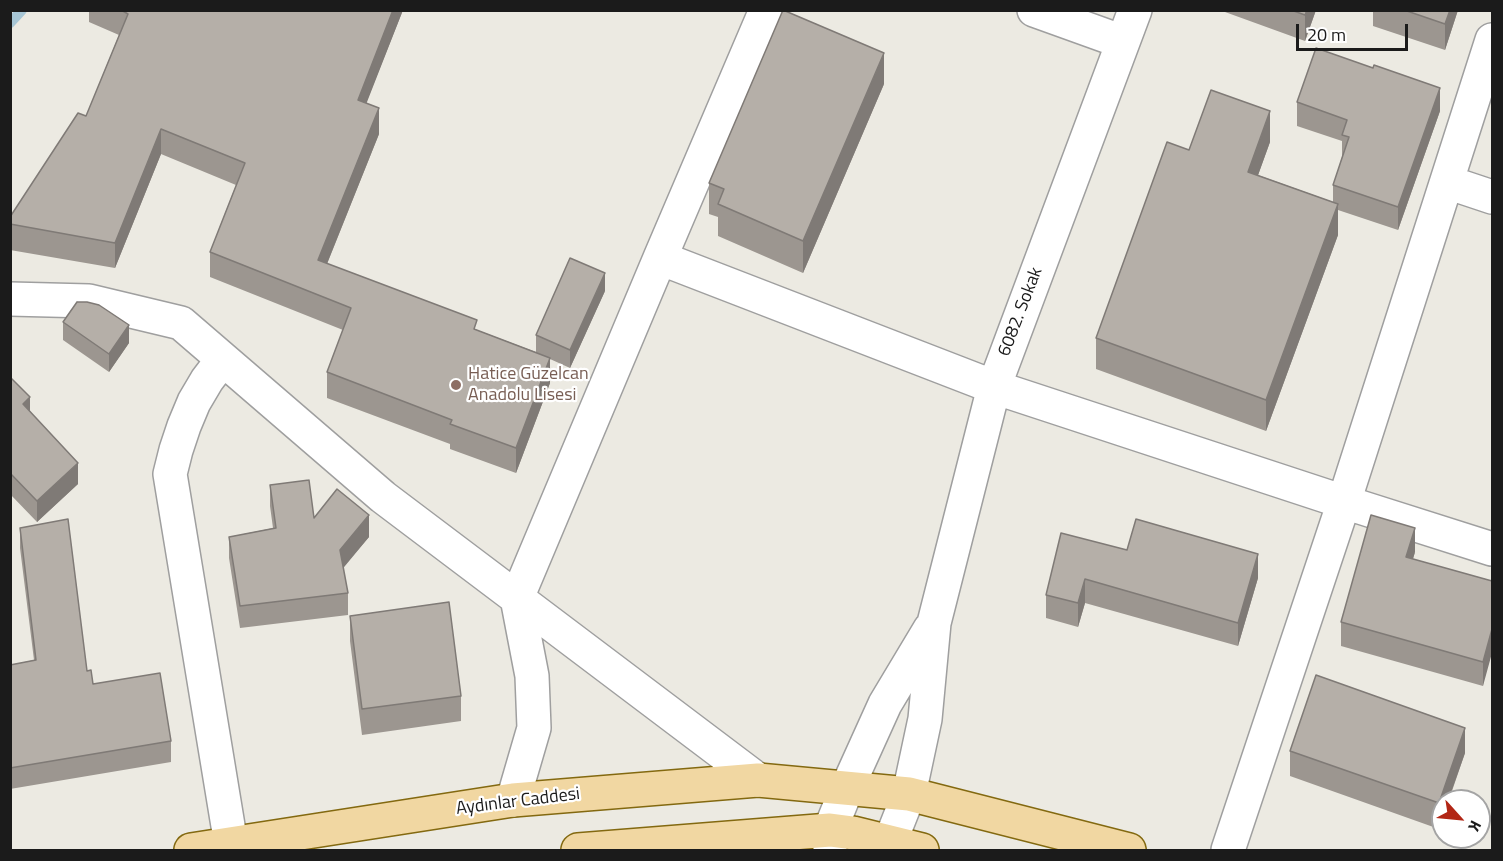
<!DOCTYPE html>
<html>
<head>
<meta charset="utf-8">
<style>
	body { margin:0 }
	#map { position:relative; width:1503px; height:861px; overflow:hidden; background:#eceae2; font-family:"Titillium Web",sans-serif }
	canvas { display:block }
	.frame { position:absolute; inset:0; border:12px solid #1b1b1b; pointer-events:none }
	.north { position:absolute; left:1431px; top:789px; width:60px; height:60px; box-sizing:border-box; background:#fff; border:2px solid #a4a4a4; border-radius:50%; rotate:117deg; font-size:16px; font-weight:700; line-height:24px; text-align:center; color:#1b1b1b }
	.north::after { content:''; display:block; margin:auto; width:21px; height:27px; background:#b22615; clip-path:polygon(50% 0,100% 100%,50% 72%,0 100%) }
	.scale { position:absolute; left:1296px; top:24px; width:112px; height:27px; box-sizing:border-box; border:3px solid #1b1b1b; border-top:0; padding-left:8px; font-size:18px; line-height:21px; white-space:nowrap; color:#1b1b1b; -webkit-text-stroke:4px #fff; paint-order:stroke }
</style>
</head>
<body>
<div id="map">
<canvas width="1503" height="861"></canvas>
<div class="frame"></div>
<div class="north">K</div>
<div class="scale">20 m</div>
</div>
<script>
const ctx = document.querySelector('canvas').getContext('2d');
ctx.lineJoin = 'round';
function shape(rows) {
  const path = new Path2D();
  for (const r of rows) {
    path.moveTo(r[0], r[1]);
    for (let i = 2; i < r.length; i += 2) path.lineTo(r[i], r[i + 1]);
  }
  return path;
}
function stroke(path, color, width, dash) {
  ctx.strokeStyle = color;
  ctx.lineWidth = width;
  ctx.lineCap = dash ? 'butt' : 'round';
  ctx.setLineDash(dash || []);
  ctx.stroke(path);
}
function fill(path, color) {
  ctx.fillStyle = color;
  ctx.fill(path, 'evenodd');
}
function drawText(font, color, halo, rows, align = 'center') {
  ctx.font = font + ' "Titillium Web",sans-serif';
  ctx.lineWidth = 4.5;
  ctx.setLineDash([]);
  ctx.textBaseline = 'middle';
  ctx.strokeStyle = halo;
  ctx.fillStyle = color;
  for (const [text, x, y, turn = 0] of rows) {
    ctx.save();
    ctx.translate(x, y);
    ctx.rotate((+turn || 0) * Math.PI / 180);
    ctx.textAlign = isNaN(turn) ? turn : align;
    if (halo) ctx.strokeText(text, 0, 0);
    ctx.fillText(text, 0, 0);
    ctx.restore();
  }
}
stroke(shape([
	[10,23,22,10]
]), '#a7c6d5', 10);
const minor = shape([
	[1034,10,1123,42],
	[1447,182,1492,197],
	[660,258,994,387,1344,502,1492,549],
	[10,299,89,301,181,323,383,497,758,780],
	[223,359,207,380,194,402,184,426,176,450,170,474,231,844],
	[513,800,534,728,532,676,517,598,660,258,766,10],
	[890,842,909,794,925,719,934,623,994,387,1135,10],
	[830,850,830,830,847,788,885,704,930,629],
	[1228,850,1344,502,1492,40]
]);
const major = shape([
	[191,850,513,800,758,780,909,794,1129,850],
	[578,850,830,830,853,833,922,850]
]);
stroke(minor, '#9f9f9f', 36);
stroke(major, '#836910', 36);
stroke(minor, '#fff', 33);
stroke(major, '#f1d7a2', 33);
fill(shape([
	[89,10,403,10,366,103,379,134,327,264,477,330,536,352,536,335,605,291,570,368,550,359,550,383,516,473,450,449,450,444,327,398,327,372,343,330,210,277,210,252,236,185,161,154,115,268,10,250,10,217,86,116,119,35,89,22],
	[1225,10,1316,10,1305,41,1225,12],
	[1373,10,1458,10,1445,50,1373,26],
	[884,84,803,273,718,236,718,217,709,214,709,183],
	[1297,102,1440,111,1398,230,1338,210,1338,235,1266,431,1096,369,1096,338,1189,150,1270,142,1258,175,1333,202,1333,185,1342,157,1342,141,1297,126],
	[63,322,129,343,109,372,63,340],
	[10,377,30,411,78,484,37,522,10,494],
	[270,485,314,518,369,537,343,567,348,593,348,615,240,628,229,558,229,537,273,528,270,506],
	[20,528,93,684,171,741,171,762,10,789,10,665,34,660,20,548],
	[1127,550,1258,578,1238,646,1085,603,1078,627,1046,618,1046,595],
	[1415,552,1413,559,1492,581,1483,686,1341,646,1341,622],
	[350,616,461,696,461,721,362,735,350,641],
	[1290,751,1465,753,1439,829,1290,776]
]), '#9c9690');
fill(shape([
	[393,10,403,10,358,125,358,100],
	[1307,10,1316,10,1305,41,1305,15],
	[1450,10,1458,10,1445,50,1445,24],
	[884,53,884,84,803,273,803,241],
	[1440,88,1440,111,1398,230,1398,207],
	[379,108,379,134,318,286,318,260],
	[1270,111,1270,142,1248,203,1248,172],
	[161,129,161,154,115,268,115,243],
	[1338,204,1338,235,1266,431,1266,400],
	[605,273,605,291,570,368,570,350],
	[129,325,129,343,109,372,109,354],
	[550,358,550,383,516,473,516,448],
	[30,397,30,419,23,404],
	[78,463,78,484,37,522,37,501],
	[369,515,369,537,340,572,340,550],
	[1415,528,1415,552,1406,581,1406,557],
	[1258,554,1258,578,1238,646,1238,623],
	[1085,579,1085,603,1078,627,1078,603],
	[1492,629,1492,653,1483,686,1483,662],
	[1465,728,1465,753,1448,801,1443,801,1443,816,1439,829,1439,803]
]), '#7f7a76');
const building = shape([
	[121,10,393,10,358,100,379,108,318,260,477,320,474,329,550,358,516,448,450,424,452,420,327,372,351,308,210,252,245,163,161,129,115,243,10,224,10,217,78,113,86,116,128,14,121,10],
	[783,10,884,53,803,241,718,204,724,189,709,183,783,10],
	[1291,10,1307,10,1305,15,1291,10],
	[1404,10,1450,10,1445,24,1404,10],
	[1316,48,1373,68,1374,65,1440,88,1398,207,1333,185,1349,137,1342,135,1347,120,1297,102,1316,48],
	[1211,90,1270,111,1248,172,1338,204,1266,400,1096,338,1167,142,1189,150,1211,90],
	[570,258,605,273,570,350,536,335,570,258],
	[77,302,87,302,99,305,129,325,109,354,63,322,77,302],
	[10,377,30,397,23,404,78,463,37,501,10,473,10,377],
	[309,480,314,518,337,489,369,515,340,550,348,593,240,606,229,537,276,528,270,485,309,480],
	[1371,515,1415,528,1406,557,1492,581,1492,629,1483,662,1341,622,1371,515],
	[68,519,87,671,91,670,93,684,160,673,171,741,10,768,10,665,36,660,20,528,68,519],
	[1136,519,1258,554,1238,623,1085,579,1078,603,1046,595,1061,533,1127,550,1136,519],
	[449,602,461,696,362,709,350,616,449,602],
	[1316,675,1465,728,1439,803,1290,751,1316,675]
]);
fill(building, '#b5afa8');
stroke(building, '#7f7a76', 1.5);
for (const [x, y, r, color] of [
	[456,385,6,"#8d6e63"]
]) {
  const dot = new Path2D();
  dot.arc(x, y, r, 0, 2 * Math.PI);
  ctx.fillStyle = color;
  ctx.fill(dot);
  stroke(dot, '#fff', 2);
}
drawText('18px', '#1b1b1b', '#fff', [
	["6082. Sokak",1021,312,-69],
	["Aydınlar Caddesi",518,802,-7]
]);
drawText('18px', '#785e54', '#fff', [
	["Hatice Güzelcan",468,375],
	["Anadolu Lisesi",468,396]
], 'left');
</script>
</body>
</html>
